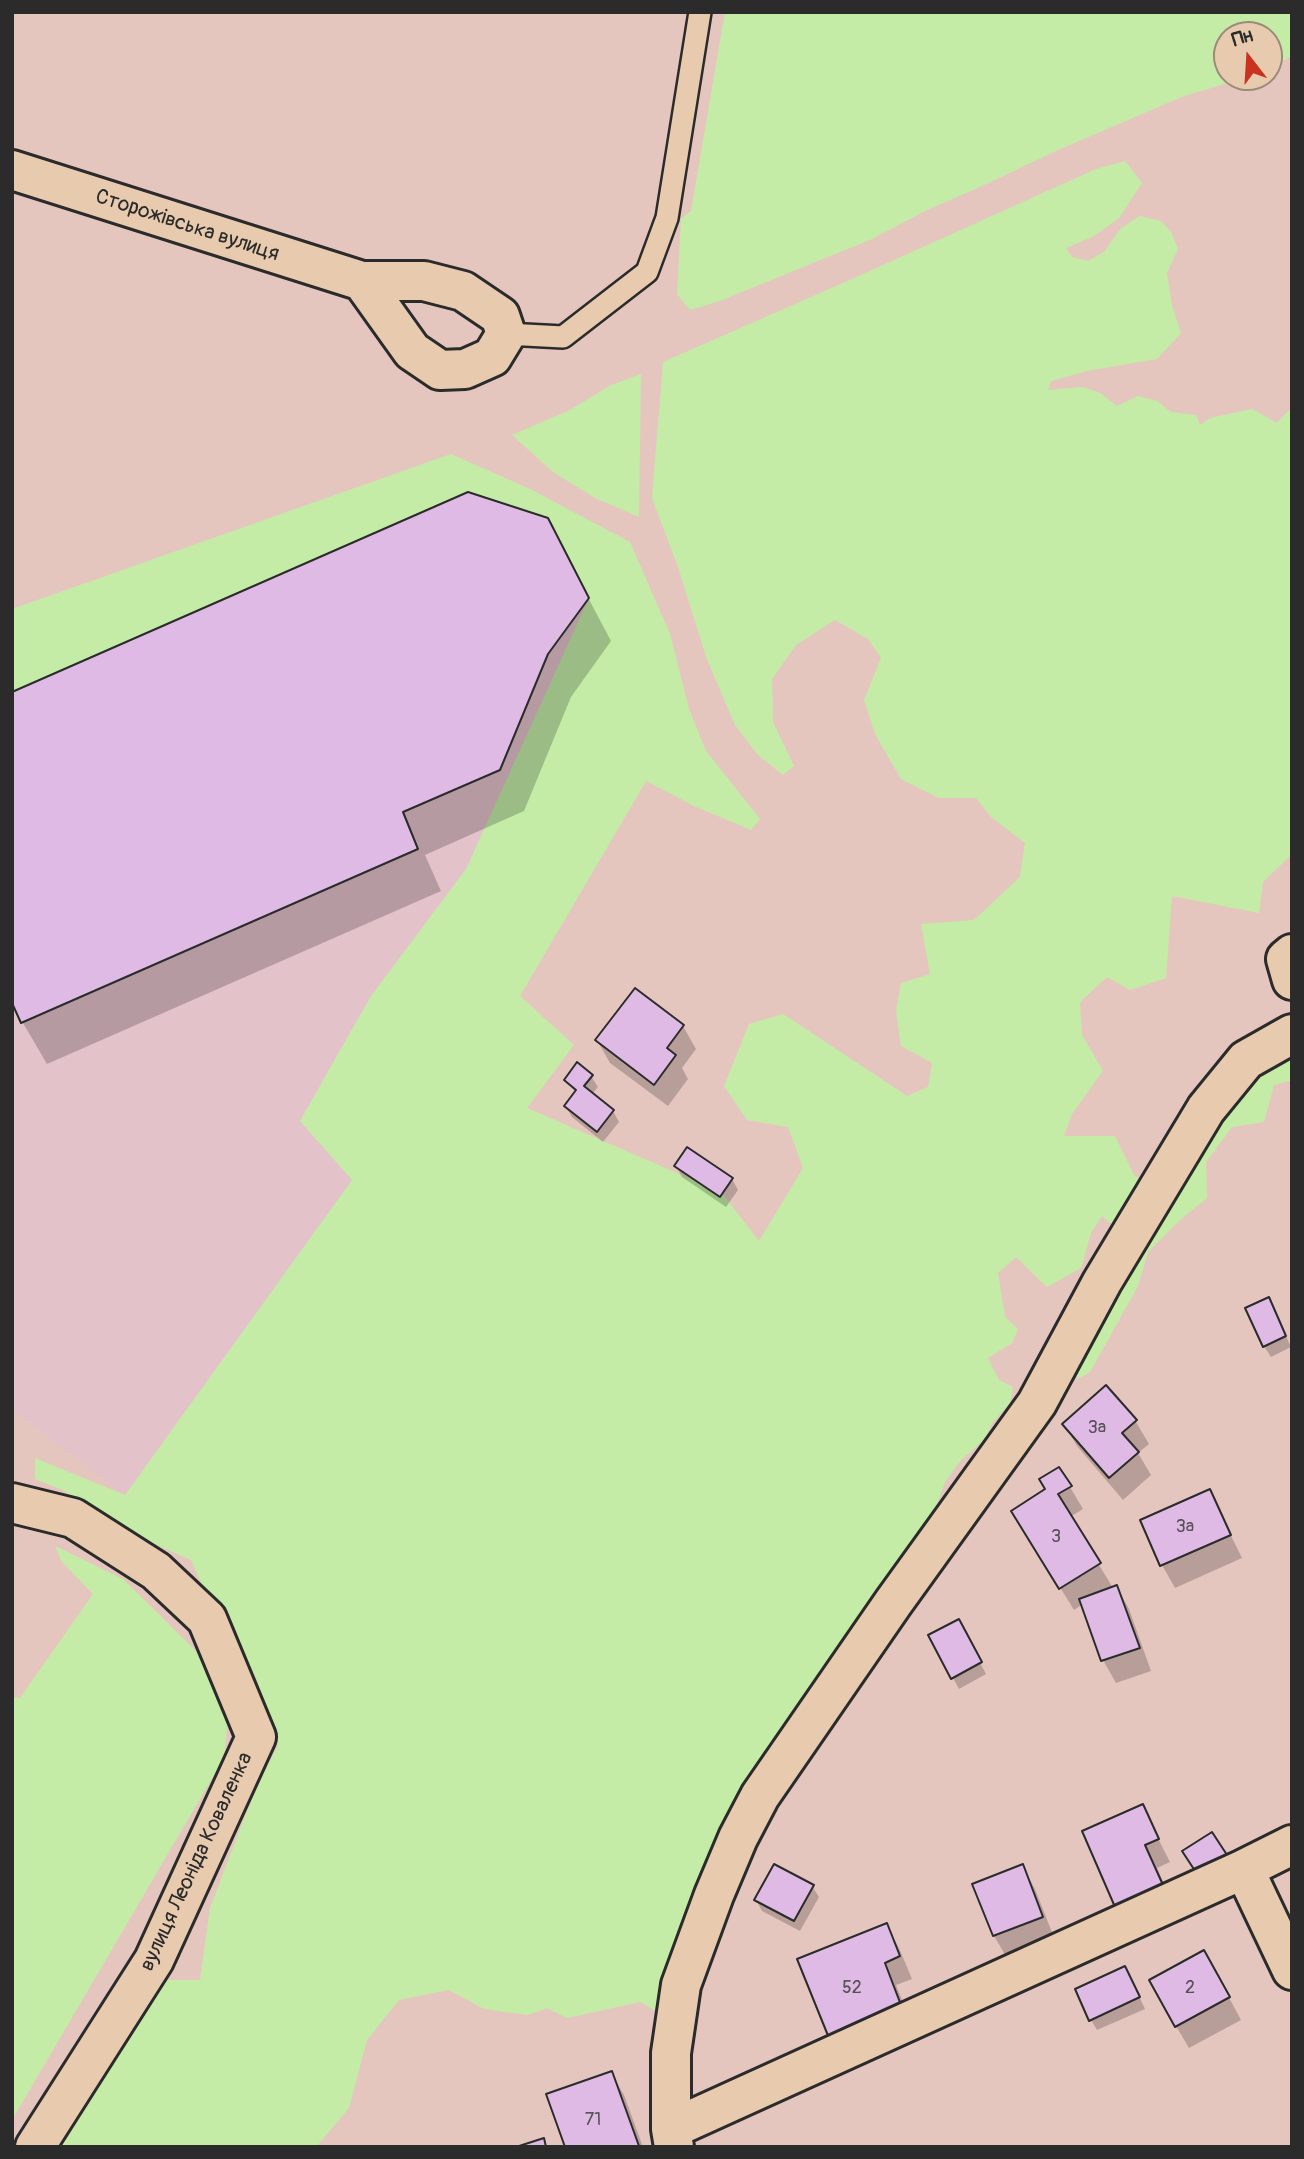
<!DOCTYPE html>
<html>
<head>
<meta charset="utf-8">
<style>
	body { margin:0 }
	#map { position:relative; width:1304px; height:2159px; overflow:hidden; background:#e5c6bf; font-family:Pangolin,sans-serif }
	canvas { display:block }
	.frame { position:absolute; inset:0; border:14px solid #2b2b2b; pointer-events:none }
	.north { position:absolute; left:1213px; top:21px; width:70px; height:70px; box-sizing:border-box; background:#e8cbaf; border:2px solid #9c8b7a; border-radius:50%; rotate:343deg; font-size:19px; font-weight:700; line-height:28px; text-align:center; color:#2b2b2b }
	.north::after { content:''; display:block; margin:auto; width:24px; height:32px; background:#c8321e; clip-path:polygon(50% 0,100% 100%,50% 72%,0 100%) }
</style>
</head>
<body>
<div id="map">
<canvas width="1304" height="2159"></canvas>
<div class="frame"></div>
<div class="north">Пн</div>
</div>
<script>
const ctx = document.querySelector('canvas').getContext('2d');
ctx.lineJoin = 'round';
function fill(path, color) {
  ctx.fillStyle = color;
  ctx.fill(path, 'evenodd');
}
function shape(rows) {
  const path = new Path2D();
  for (const r of rows) {
    path.moveTo(r[0], r[1]);
    for (let i = 2; i < r.length; i += 2) path.lineTo(r[i], r[i + 1]);
  }
  return path;
}
function stroke(path, color, width, dash) {
  ctx.strokeStyle = color;
  ctx.lineWidth = width;
  ctx.lineCap = dash ? 'butt' : 'round';
  ctx.setLineDash(dash || []);
  ctx.stroke(path);
}
function drawText(font, color, halo, rows, align = 'center') {
  ctx.font = font + ' Pangolin,sans-serif';
  ctx.lineWidth = 5;
  ctx.setLineDash([]);
  ctx.textBaseline = 'middle';
  ctx.strokeStyle = halo;
  ctx.fillStyle = color;
  for (const [text, x, y, turn = 0] of rows) {
    ctx.save();
    ctx.translate(x, y);
    ctx.rotate((+turn || 0) * Math.PI / 180);
    ctx.textAlign = isNaN(turn) ? turn : align;
    if (halo) ctx.strokeText(text, 0, 0);
    ctx.fillText(text, 0, 0);
    ctx.restore();
  }
}
fill(shape([
	[468,492,548,518,589,598,556,719,486,827,466,869,371,996,300,1121,353,1180,125,1495,12,1409,12,692]
]), '#e3c2ca');
fill(shape([
	[725,12,1292,12,1292,56,1269,69,1269,35,1227,35,1227,77,1248,77,1184,96,1058,150,982,186,925,211,872,239,720,301,690,310,677,294,681,219,691,211],
	[1125,161,1142,183,1119,218,1094,236,1066,248,1072,257,1088,261,1104,252,1121,228,1140,216,1161,221,1171,232,1178,249,1167,273,1172,306,1181,333,1157,359,1087,371,1051,381,1048,390,1083,387,1100,393,1117,406,1138,396,1157,401,1171,412,1196,415,1200,425,1210,418,1252,409,1277,423,1292,407,1292,854,1263,882,1259,913,1172,896,1166,978,1130,990,1107,977,1080,1002,1082,1035,1103,1071,1072,1114,1064,1136,1115,1136,1134,1175,1166,1195,1213,1107,1292,1048,1292,1080,1274,1085,1264,1122,1232,1127,1206,1162,1207,1198,1179,1221,1148,1252,1138,1286,1090,1372,1077,1379,1077,1362,1132,1241,1102,1216,1091,1233,1081,1268,1047,1287,1016,1257,998,1273,1005,1317,1018,1329,1012,1343,988,1358,999,1380,1013,1387,1010,1403,992,1423,985,1439,961,1460,945,1482,923,1542,686,1942,656,2011,640,2002,567,2018,547,2008,528,2015,484,2009,449,1990,399,2000,367,2040,349,2108,316,2147,61,2147,165,1980,200,1980,210,1908,259,1780,278,1746,257,1680,213,1610,191,1560,152,1543,92,1511,63,1490,35,1479,35,1458,125,1495,352,1180,300,1121,371,996,466,869,589,598,548,518,468,492,12,692,12,609,451,454,530,489,630,542,670,634,689,709,706,751,760,819,751,830,694,806,646,781,520,996,574,1045,527,1108,721,1192,759,1241,803,1168,788,1127,747,1120,724,1086,749,1024,783,1014,907,1096,928,1087,932,1063,901,1046,896,1011,901,983,930,974,921,924,974,920,1020,877,1025,843,990,816,976,798,939,798,901,779,875,734,864,700,881,658,868,639,835,620,796,645,772,679,773,722,794,766,783,775,758,755,735,725,706,657,679,570,652,498,663,362,852,279,1096,169],
	[641,374,639,517,595,498,553,472,512,435,570,410,611,385],
	[55,1546,123,1579,213,1668,228,1719,224,1758,12,2120,12,1697,20,1698,93,1594,62,1562]
]), '#c4eca7');
fill(shape([
	[547,520,611,641,571,697,524,811,425,855,441,891,47,1064,23,1023,12,999],
	[683,1026,696,1049,682,1068,688,1079,668,1106,610,1063,597,1040],
	[591,1076,598,1087,592,1094,613,1111,619,1122,603,1142,572,1117,566,1107,576,1093,566,1080],
	[676,1166,732,1179,738,1190,726,1207,682,1177],
	[1274,1310,1291,1347,1271,1357,1264,1346],
	[1106,1387,1136,1422,1149,1444,1138,1453,1151,1475,1123,1500,1077,1446,1064,1424],
	[1070,1487,1083,1509,1070,1517,1113,1588,1117,1587,1129,1609,1151,1671,1116,1683,1103,1660,1083,1604,1074,1610,1013,1511],
	[1209,1491,1242,1558,1175,1588,1162,1565,1143,1521],
	[964,1632,986,1674,959,1689,953,1678],
	[1142,1807,1170,1862,1157,1868,1175,1908,1130,1928],
	[1022,1866,1035,1889,1055,1940,1007,1958,994,1936,974,1885],
	[812,1886,819,1897,800,1931,762,1911,756,1900],
	[887,1925,899,1948,912,1979,896,1985,916,2035,846,2064],
	[1217,1975,1241,2020,1189,2048,1176,2026],
	[1131,1979,1145,2009,1097,2030,1091,2020],
	[611,2073,624,2095,643,2147,567,2147]
]), '#0003');
const building = shape([
	[468,492,548,518,589,598,548,654,500,770,403,812,418,849,21,1023,12,1003,12,692,468,492],
	[635,988,684,1025,667,1048,676,1055,654,1085,595,1040,635,988],
	[577,1062,593,1075,584,1086,614,1110,597,1132,564,1106,576,1090,564,1080,577,1062],
	[687,1147,733,1178,720,1197,674,1166,687,1147],
	[1269,1297,1286,1336,1263,1347,1245,1308,1269,1297],
	[1106,1385,1137,1420,1122,1433,1139,1452,1109,1478,1062,1424,1106,1385],
	[1059,1467,1072,1486,1058,1494,1101,1563,1059,1589,1011,1511,1045,1489,1039,1479,1059,1467],
	[1210,1489,1231,1535,1160,1566,1140,1520,1210,1489],
	[1117,1585,1140,1648,1101,1661,1079,1599,1117,1585],
	[959,1619,982,1662,951,1679,928,1635,959,1619],
	[1143,1804,1159,1839,1145,1845,1163,1885,1115,1907,1082,1831,1143,1804],
	[1212,1832,1231,1861,1201,1880,1182,1851,1212,1832],
	[774,1864,814,1885,794,1921,754,1900,774,1864],
	[1023,1864,1043,1917,993,1936,972,1884,1023,1864],
	[887,1923,900,1956,885,1963,904,2013,831,2043,797,1959,887,1923],
	[1204,1950,1230,1997,1175,2027,1149,1980,1204,1950],
	[1125,1966,1140,1997,1089,2021,1075,1989,1125,1966],
	[612,2071,639,2146,565,2147,546,2094,612,2071],
	[544,2138,546,2147,516,2147,544,2138]
]);
fill(building, '#dfbae4');
stroke(building, '#2b2b2b', 2);
const lane = shape([
	[506,334,563,337,647,272,667,218,700,12]
]);
const street = shape([
	[12,170,362,281,424,281,463,291,500,316,506,334,492,357,465,369,440,370,412,351,362,281],
	[1292,954,1286,959,1292,980],
	[12,1503,73,1518,156,1571,207,1619,256,1737,154,1960,35,2147],
	[1244,1869,1292,1970],
	[671,2129,1244,1869,1292,1845],
	[674,2147,671,2129,671,2053,681,1985,714,1895,738,1838,760,1796,893,1603,1037,1403,1102,1282,1206,1109,1246,1060,1292,1034]
]);
stroke(lane, '#2b2b2b', 26);
stroke(street, '#2b2b2b', 44);
stroke(lane, '#e8cbaf', 21);
stroke(street, '#e8cbaf', 38);
drawText('18px', '#584f59', null, [
	["3а",1097,1428],
	["3а",1185,1527],
	["3",1056,1537],
	["52",852,1988],
	["2",1190,1988],
	["71",593,2120]
]);
drawText('21px', '#2b2b2b', '#e8cbaf', [
	["Сторожівська вулиця",187,226,18],
	["вулиця Леоніда Коваленка",197,1862,-65]
]);
</script>
</body>
</html>
